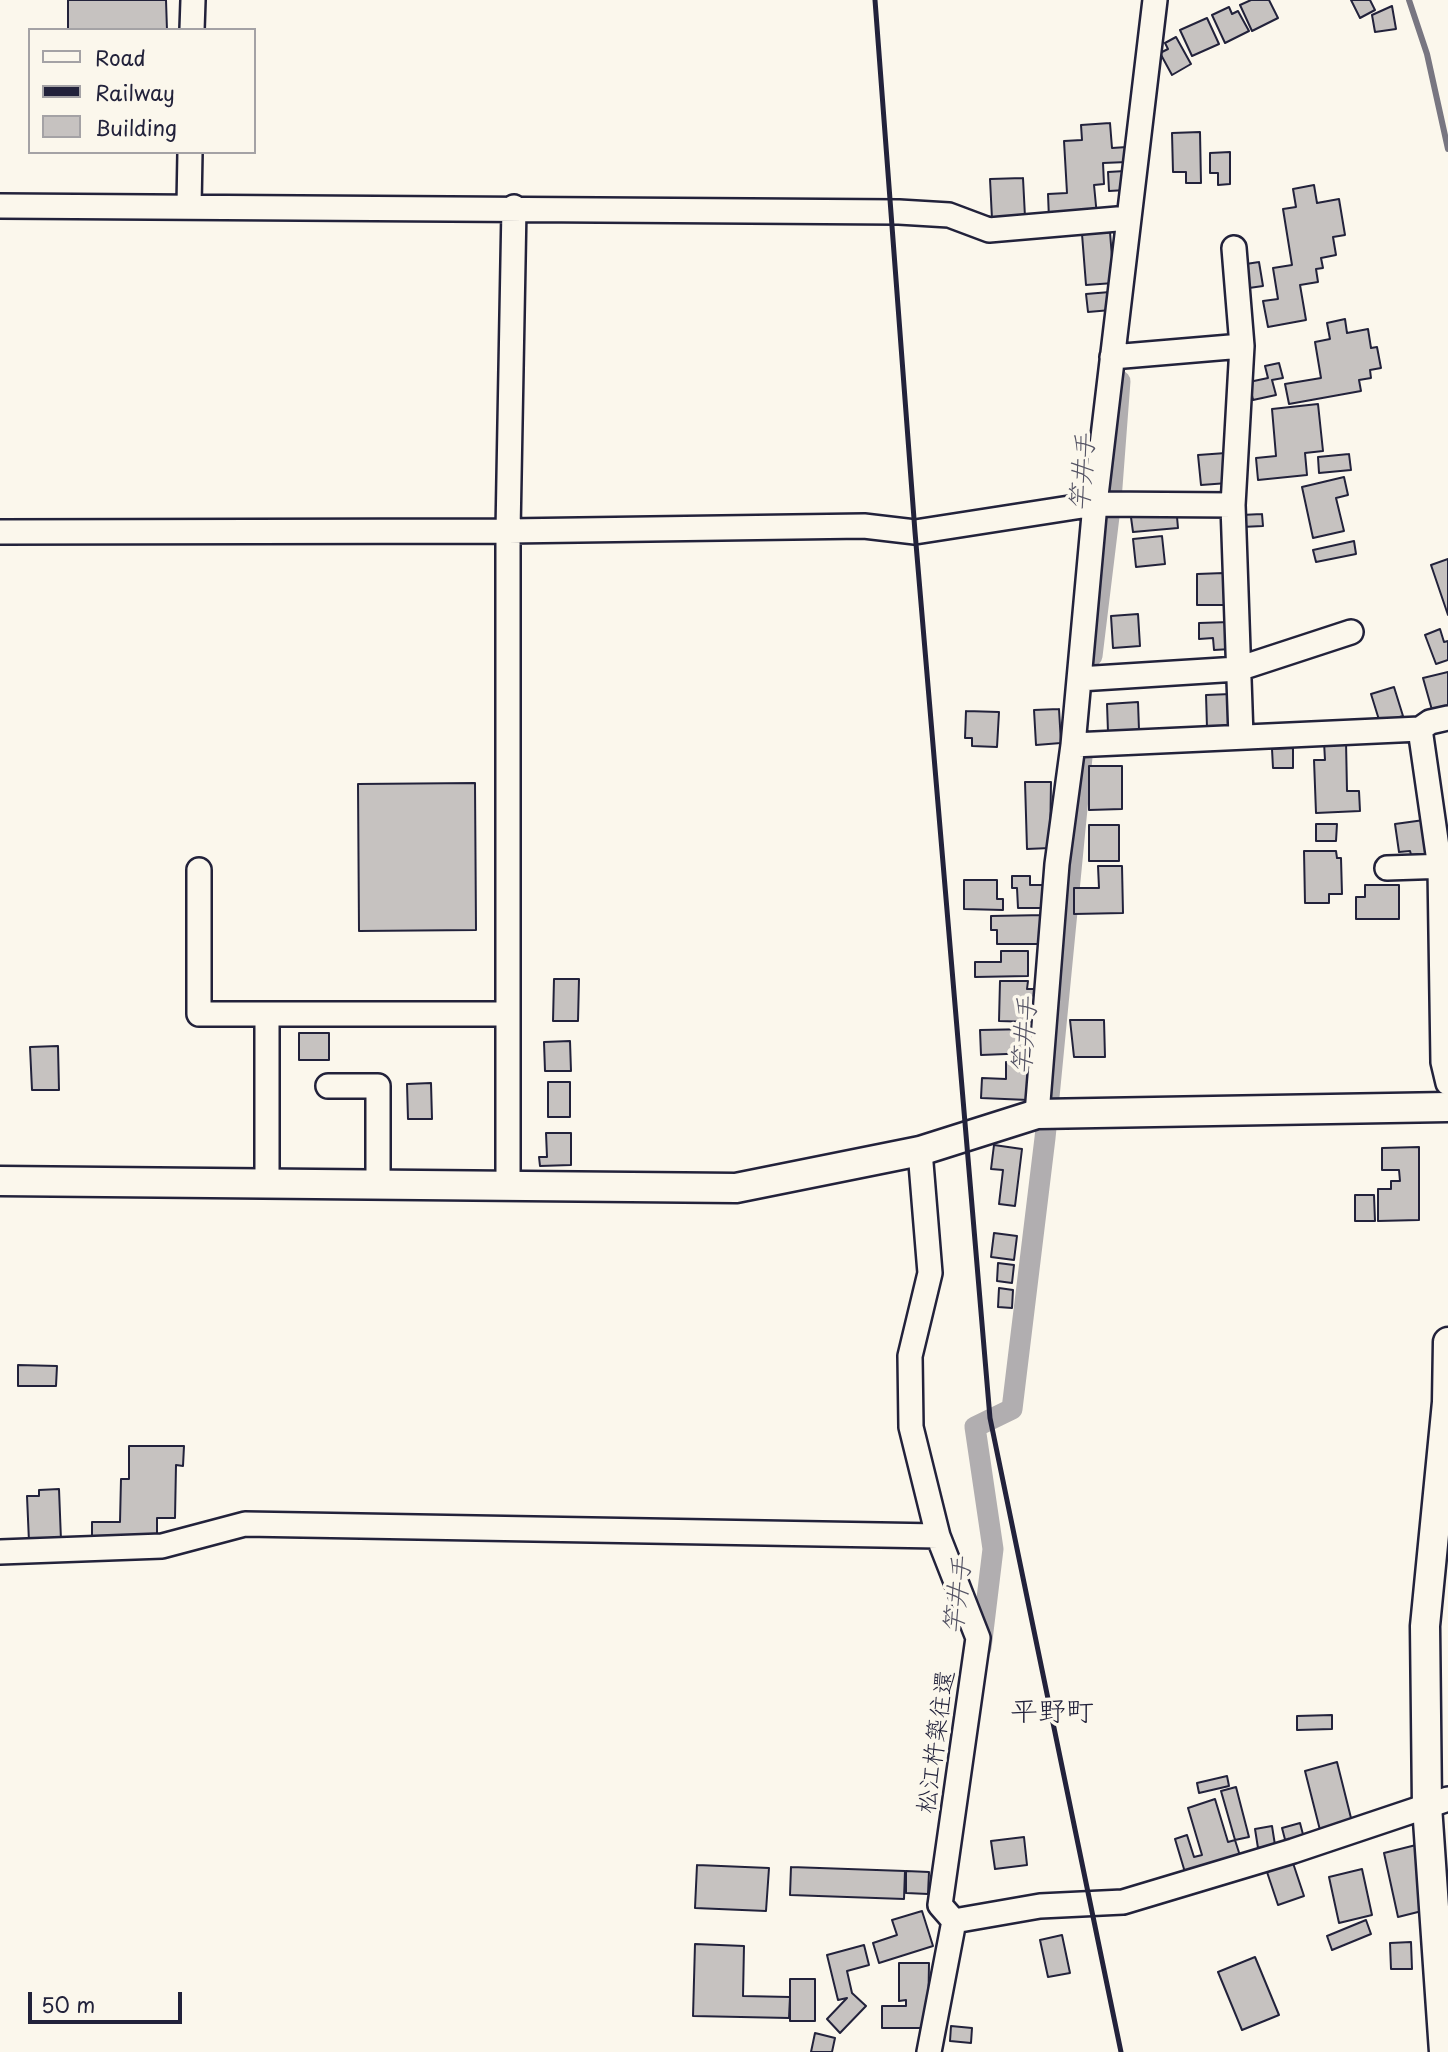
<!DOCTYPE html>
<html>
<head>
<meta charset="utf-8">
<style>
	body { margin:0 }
	#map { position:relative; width:1448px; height:2052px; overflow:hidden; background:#fbf7ec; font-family:"Playpen Sans",sans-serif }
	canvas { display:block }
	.legend { position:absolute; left:28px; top:28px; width:228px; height:126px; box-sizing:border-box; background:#fbf7ec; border:2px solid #a4a2a5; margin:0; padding:9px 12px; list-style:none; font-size:21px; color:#22223b }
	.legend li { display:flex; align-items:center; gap:14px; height:35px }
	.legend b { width:35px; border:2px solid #a4a2a5 }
	.scale { position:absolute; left:28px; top:1992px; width:154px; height:32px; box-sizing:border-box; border:4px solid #22223b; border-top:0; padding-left:9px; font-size:21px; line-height:24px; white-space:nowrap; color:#22223b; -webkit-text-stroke:5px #fbf7ec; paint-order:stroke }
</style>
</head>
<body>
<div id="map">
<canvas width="1448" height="2052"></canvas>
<ul class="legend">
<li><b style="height:9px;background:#fbf7ec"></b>Road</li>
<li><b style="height:9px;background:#22223b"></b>Railway</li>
<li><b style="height:19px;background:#c6c2c0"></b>Building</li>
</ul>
<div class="scale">50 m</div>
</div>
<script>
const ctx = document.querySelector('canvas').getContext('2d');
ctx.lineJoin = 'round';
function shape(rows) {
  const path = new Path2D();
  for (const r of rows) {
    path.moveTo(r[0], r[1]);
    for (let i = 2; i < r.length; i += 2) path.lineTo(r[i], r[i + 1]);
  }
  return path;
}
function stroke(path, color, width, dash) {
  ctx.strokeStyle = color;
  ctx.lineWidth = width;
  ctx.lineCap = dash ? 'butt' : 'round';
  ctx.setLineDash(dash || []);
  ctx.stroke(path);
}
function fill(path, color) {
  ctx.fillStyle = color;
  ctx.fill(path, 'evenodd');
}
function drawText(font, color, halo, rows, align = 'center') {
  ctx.font = font + ' "Playpen Sans","Klee One",sans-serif';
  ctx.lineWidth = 7;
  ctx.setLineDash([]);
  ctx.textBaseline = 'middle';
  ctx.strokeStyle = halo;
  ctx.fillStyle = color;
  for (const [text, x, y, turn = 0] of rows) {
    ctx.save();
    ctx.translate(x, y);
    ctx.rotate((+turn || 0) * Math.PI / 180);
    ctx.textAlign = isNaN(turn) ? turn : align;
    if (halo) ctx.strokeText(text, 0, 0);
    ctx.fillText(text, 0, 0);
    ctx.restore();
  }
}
stroke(shape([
	[1409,0,1427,54,1448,149]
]), '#787681', 6);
stroke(shape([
	[1092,656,1111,500,1120,381],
	[981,1648,993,1549,975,1427,1012,1409,1045,1138,1082,757]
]), '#b1aeb0', 21);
const building = shape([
	[68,0,166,0,167,30,68,30,68,0],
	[1251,0,1269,0,1278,18,1252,31,1240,5,1251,0],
	[1351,0,1370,0,1375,10,1360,18,1351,0],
	[1392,6,1396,29,1375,32,1372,15,1392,6],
	[1229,7,1232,14,1238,11,1249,31,1225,43,1212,15,1229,7],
	[1207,18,1219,44,1192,56,1180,30,1207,18],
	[1176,37,1191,64,1172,75,1160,53,1168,49,1165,43,1176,37],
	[1110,123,1112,148,1127,147,1127,162,1103,163,1104,184,1094,185,1097,216,1049,219,1048,194,1067,193,1064,141,1082,140,1081,125,1110,123],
	[1200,132,1201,183,1186,183,1186,172,1173,172,1172,133,1200,132],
	[1230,152,1230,184,1218,185,1218,173,1210,173,1210,153,1230,152],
	[1125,171,1126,190,1109,191,1108,172,1125,171],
	[1023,178,1025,217,992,219,990,179,1023,178],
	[1314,185,1317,203,1339,199,1345,235,1333,237,1336,255,1321,258,1323,268,1316,269,1318,282,1300,285,1306,320,1268,327,1263,301,1278,299,1273,268,1292,265,1283,209,1296,207,1293,189,1314,185],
	[1110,232,1114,283,1086,285,1082,234,1110,232],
	[1259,262,1263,286,1249,288,1246,264,1259,262],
	[1110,292,1111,310,1088,312,1086,294,1110,292],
	[1345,319,1347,333,1368,329,1371,348,1377,347,1381,368,1370,370,1371,378,1359,380,1361,391,1289,404,1285,384,1321,378,1315,342,1330,339,1327,323,1345,319],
	[1279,363,1283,378,1272,380,1276,395,1253,400,1249,382,1268,378,1265,366,1279,363],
	[1318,404,1323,451,1305,453,1307,475,1258,480,1256,458,1276,456,1272,409,1318,404],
	[1226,453,1228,483,1201,485,1198,455,1226,453],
	[1349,454,1351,470,1319,473,1318,457,1349,454],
	[1344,477,1348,495,1336,498,1344,531,1313,538,1302,487,1344,477],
	[1176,506,1178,528,1133,532,1130,510,1176,506],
	[1262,514,1263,526,1241,527,1241,515,1262,514],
	[1162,536,1165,564,1136,567,1133,539,1162,536],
	[1354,541,1356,554,1316,562,1313,550,1354,541],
	[1448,559,1448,615,1431,565,1448,559],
	[1224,573,1225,605,1197,605,1197,574,1224,573],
	[1138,614,1140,646,1113,648,1111,616,1138,614],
	[1230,622,1231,649,1214,650,1213,638,1199,639,1199,623,1230,622],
	[1440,629,1444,642,1448,641,1448,660,1436,664,1425,635,1440,629],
	[1448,672,1448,706,1432,710,1423,678,1448,672],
	[1394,687,1403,716,1380,723,1371,694,1394,687],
	[1231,694,1233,726,1207,728,1206,695,1231,694],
	[1138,702,1139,730,1108,732,1107,704,1138,702],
	[1059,709,1061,743,1036,745,1034,710,1059,709],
	[966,711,999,712,997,747,972,746,972,738,965,738,966,711],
	[1346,741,1347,791,1359,791,1360,811,1316,813,1314,760,1325,760,1324,742,1346,741],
	[1293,748,1293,768,1273,768,1272,749,1293,748],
	[1089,766,1122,766,1122,809,1089,810,1089,766],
	[1025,782,1051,782,1050,848,1027,849,1025,782],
	[475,783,476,930,359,931,358,784,475,783],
	[1424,820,1429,855,1412,858,1410,851,1399,852,1395,824,1424,820],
	[1316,824,1337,824,1336,841,1316,841,1316,824],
	[1089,825,1119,825,1119,861,1089,861,1089,825],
	[1304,851,1336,851,1337,858,1341,858,1342,894,1329,894,1329,903,1305,903,1304,851],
	[1098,866,1122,866,1123,913,1074,914,1074,888,1099,888,1098,866],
	[1012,876,1030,876,1030,885,1043,885,1043,908,1018,908,1017,888,1012,888,1012,876],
	[964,880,997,880,997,899,1003,899,1003,910,964,909,964,880],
	[1365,885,1399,885,1399,919,1356,919,1356,897,1365,897,1365,885],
	[1045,915,1046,944,997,944,997,930,991,930,991,916,1045,915],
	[1001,951,1028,951,1028,976,975,977,975,962,1001,962,1001,951],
	[554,979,579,979,578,1021,553,1021,554,979],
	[1000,981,1028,981,1027,989,1034,989,1033,1022,999,1021,1000,981],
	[1070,1020,1104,1020,1105,1057,1074,1057,1070,1020],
	[1031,1029,1032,1053,981,1055,980,1030,1031,1029],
	[299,1033,329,1033,329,1060,299,1060,299,1033],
	[570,1041,571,1071,545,1071,544,1042,570,1041],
	[58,1046,59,1090,32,1090,30,1047,58,1046],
	[1006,1062,1029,1063,1028,1100,981,1098,982,1078,1006,1079,1006,1062],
	[548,1082,570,1082,570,1117,548,1117,548,1082],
	[431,1083,432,1119,408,1119,407,1084,431,1083],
	[546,1133,571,1133,571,1165,540,1166,539,1157,547,1157,546,1133],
	[994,1145,1022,1149,1015,1206,999,1204,1003,1170,991,1169,994,1145],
	[1419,1147,1419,1220,1378,1221,1378,1189,1391,1189,1391,1181,1400,1181,1399,1170,1382,1170,1382,1148,1419,1147],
	[1355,1195,1374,1195,1375,1221,1355,1221,1355,1195],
	[994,1233,1017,1236,1014,1260,991,1257,994,1233],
	[998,1263,1014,1265,1012,1283,997,1281,998,1263],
	[999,1288,1013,1290,1012,1308,998,1307,999,1288],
	[18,1365,57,1366,56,1386,18,1386,18,1365],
	[129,1446,184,1446,183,1466,176,1465,175,1518,157,1518,157,1536,124,1536,124,1544,92,1544,92,1522,120,1522,121,1479,129,1479,129,1446],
	[59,1489,61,1540,29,1542,27,1496,39,1496,39,1490,59,1489],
	[1332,1715,1332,1729,1297,1730,1297,1716,1332,1715],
	[1337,1762,1353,1826,1321,1834,1305,1771,1337,1762],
	[1227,1776,1229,1786,1199,1793,1197,1783,1227,1776],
	[1236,1787,1249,1837,1235,1840,1221,1791,1236,1787],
	[1215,1799,1228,1842,1235,1840,1242,1862,1187,1879,1175,1839,1187,1835,1194,1857,1202,1855,1188,1808,1215,1799],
	[1300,1823,1305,1842,1287,1847,1282,1828,1300,1823],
	[1272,1826,1275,1845,1258,1848,1255,1829,1272,1826],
	[1024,1837,1027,1865,995,1869,991,1841,1024,1837],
	[1416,1845,1425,1886,1426,1910,1398,1917,1384,1853,1416,1845],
	[1292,1860,1304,1896,1278,1905,1266,1869,1292,1860],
	[697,1865,769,1868,766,1911,695,1908,697,1865],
	[791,1867,905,1871,904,1899,790,1895,791,1867],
	[1362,1869,1372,1915,1339,1923,1329,1877,1362,1869],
	[906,1871,929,1872,928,1894,906,1893,906,1871],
	[922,1911,933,1946,879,1963,873,1943,897,1935,892,1920,922,1911],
	[1366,1920,1371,1934,1332,1950,1327,1936,1366,1920],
	[1062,1935,1070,1973,1048,1977,1040,1940,1062,1935],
	[1411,1942,1412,1969,1391,1969,1390,1943,1411,1942],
	[695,1944,744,1946,743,1996,790,1997,789,2018,693,2016,695,1944],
	[864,1945,869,1965,847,1971,852,1993,866,2006,840,2033,827,2019,847,1998,838,2000,827,1955,864,1945],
	[1255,1957,1279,2015,1242,2030,1218,1972,1255,1957],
	[899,1963,929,1963,928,2028,882,2028,882,2006,906,2006,906,2000,899,2001,899,1963],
	[790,1979,815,1979,815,2021,790,2021,790,1979],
	[951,2026,972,2028,971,2043,950,2041,951,2026],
	[815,2033,835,2038,832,2052,811,2052,815,2033]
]);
fill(building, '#c6c2c0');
stroke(building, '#22223b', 2);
const minor = shape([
	[192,30,193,0],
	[0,206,899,212,949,215,989,230,1129,218],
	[189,206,190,152],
	[1234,248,1242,346,1233,505,1241,737],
	[1112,357,1242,346],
	[0,532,508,531,864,526,915,532,1095,504,1233,505],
	[1079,679,1238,669,1351,632],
	[1420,729,1430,722,1448,718],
	[1073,745,1420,729,1440,868,1443,1062,1448,1083],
	[1387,868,1448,866],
	[199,870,199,1014,508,1014],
	[328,1086,378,1086,378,1184],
	[1037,1114,1057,864,1073,745,1095,504,1155,0],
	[920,1151,930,1273,910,1356,911,1427,938,1536,978,1638,940,1905,954,1921,929,2052],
	[267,1183,267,1015],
	[508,1185,508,531,514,207],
	[0,1552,162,1546,245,1524,938,1536],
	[954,1921,1040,1906,1123,1902,1293,1851,1448,1799]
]);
const tertiary = shape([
	[0,1181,736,1188,920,1151,1037,1114,1448,1107],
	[1444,2052,1427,1806,1425,1626,1447,1402,1448,1342]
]);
stroke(minor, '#22223b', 28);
stroke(tertiary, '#22223b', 33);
stroke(minor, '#fbf7ec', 23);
stroke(tertiary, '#fbf7ec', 28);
stroke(shape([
	[875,0,915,532,990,1418,1121,2052]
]), '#22223b', 5);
drawText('24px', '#22223b', '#fbf7ec', [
	["松江杵築往還",937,1742,-82]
]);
drawText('italic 26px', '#545364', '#fbf7ec', [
	["竿井手",1084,473,-85],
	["竿井手",1026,1036,-85],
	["竿井手",959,1596,-83]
]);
drawText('28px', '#22223b', '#fbf7ec', [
	["平野町",1052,1713]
]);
</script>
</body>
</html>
